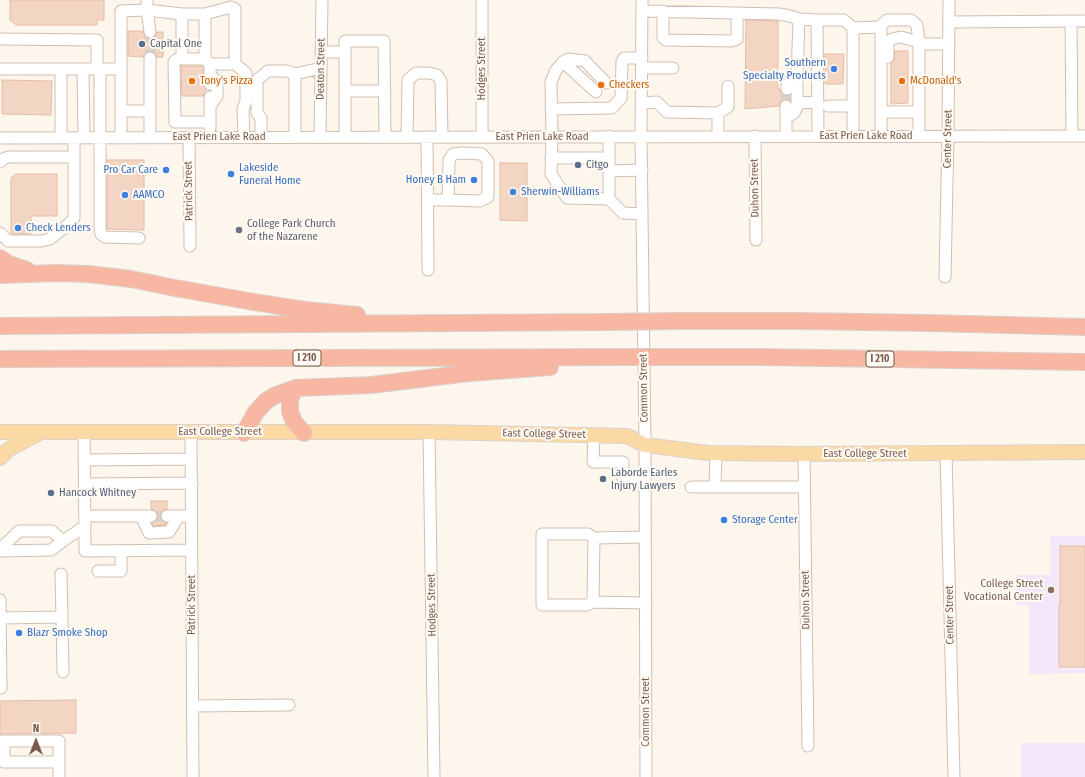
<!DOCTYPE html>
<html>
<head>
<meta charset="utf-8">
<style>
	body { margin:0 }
	#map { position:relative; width:1085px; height:777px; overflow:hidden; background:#fdf6ec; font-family:"Fira Sans Condensed",sans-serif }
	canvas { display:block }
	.north { position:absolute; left:16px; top:721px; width:40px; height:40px; -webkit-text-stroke:3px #fffaf3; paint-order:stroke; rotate:0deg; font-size:11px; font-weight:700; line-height:16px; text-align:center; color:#7a5c4d }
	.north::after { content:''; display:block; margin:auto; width:14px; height:18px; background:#7a5c4d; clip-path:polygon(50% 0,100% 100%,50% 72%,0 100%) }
</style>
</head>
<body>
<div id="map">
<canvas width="1085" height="777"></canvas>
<div class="north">N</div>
</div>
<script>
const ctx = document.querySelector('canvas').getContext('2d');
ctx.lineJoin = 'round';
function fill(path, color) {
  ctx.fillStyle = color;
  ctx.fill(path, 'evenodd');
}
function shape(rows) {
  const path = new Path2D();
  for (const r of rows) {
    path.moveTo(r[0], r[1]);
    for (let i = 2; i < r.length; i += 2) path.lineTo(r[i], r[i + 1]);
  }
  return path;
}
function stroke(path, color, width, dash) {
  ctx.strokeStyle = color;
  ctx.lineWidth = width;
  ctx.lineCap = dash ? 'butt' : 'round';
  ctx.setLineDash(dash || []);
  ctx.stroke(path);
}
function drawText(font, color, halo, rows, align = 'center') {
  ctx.font = font + ' "Fira Sans Condensed",sans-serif';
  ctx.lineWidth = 4;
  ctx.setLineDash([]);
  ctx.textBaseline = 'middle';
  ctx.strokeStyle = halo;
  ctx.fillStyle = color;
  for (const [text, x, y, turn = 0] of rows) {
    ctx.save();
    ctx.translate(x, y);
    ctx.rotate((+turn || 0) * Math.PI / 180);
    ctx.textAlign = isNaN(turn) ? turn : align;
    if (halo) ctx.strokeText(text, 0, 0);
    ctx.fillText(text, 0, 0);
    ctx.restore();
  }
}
fill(shape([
	[1050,536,1085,536,1085,673,1029,674,1029,605,1017,605,1017,575,1051,575],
	[1021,743,1085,743,1085,777,1021,777]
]), '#f3e8fa');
const building = shape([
	[10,0,104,0,104,20,97,20,97,25,16,25,10,20,10,0],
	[746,20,778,21,778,89,780,89,781,93,784,95,790,95,790,100,786,99,783,100,780,102,779,106,745,109,746,20],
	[128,31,143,31,145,37,151,39,155,37,157,32,163,32,163,57,157,57,154,52,150,51,146,52,143,57,128,56,128,31],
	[895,51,908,51,908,103,891,104,891,63,894,60,895,51],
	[825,54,844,54,843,84,825,84,825,54],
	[181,66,202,66,203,67,203,84,206,89,205,92,203,96,182,96,181,66],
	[2,80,52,81,51,115,2,114,2,80],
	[107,160,144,160,144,230,107,229,107,160],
	[500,163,527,163,527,221,500,220,500,163],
	[16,174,57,174,57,216,31,216,31,234,11,234,11,178,16,174],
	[151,501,167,501,167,509,163,510,160,516,161,520,166,523,165,525,153,526,152,523,157,520,158,516,155,510,151,509,151,501],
	[1060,546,1085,546,1085,667,1059,667,1059,604,1060,604,1060,546],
	[76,700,76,733,0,734,0,701,76,700]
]);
fill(building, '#f3d5c3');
stroke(building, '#e6bba3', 1);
stroke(shape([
	[150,32,150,58],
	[786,106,787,89],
	[151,516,167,516]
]), '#dcd0c4', 11, [11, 5.5]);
const minor = shape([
	[147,0,147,10,150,32],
	[482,0,482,137],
	[642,0,641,136,645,445,646,777],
	[642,11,779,14,790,16,799,19,817,20],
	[663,11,663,38,666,40,732,41,737,39,737,13],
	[205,14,231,7,235,9,235,64],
	[1071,21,1072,136],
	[949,22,1085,21],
	[853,28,853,136],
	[0,39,97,40,97,69,0,69],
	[919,44,949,44],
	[321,52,345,52],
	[888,57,888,42,892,39,901,37,919,42],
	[182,59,182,14,205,14,205,59],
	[563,62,596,92],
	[210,64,235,64,246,73,246,101,243,109,244,137],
	[642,68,673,68],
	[61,69,61,138],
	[83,69,84,137],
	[121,69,121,11,147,10,182,14],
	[295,74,321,68],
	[606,83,585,61,568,59,563,62,556,70,551,82,552,137,551,174,567,198,609,199,609,136],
	[210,84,210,64,205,59,177,59,174,62,175,122,210,122],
	[787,89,787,85,791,80,797,78,799,19],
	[345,91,385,91],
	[210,97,210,128],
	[641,103,657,102,667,112,718,113,718,136],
	[797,103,818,102],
	[210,106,217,96,217,83,211,75],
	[786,106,786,136],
	[828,106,853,106],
	[551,109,612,108,621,98,622,61,624,58,642,58],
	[121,111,150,111],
	[881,112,919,112],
	[718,113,728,107,728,86],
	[786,118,794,113,797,107,797,78],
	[755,136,756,240],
	[818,136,817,20,844,20,853,28,881,27],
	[881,136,881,25,887,20,911,20,917,25,919,42,919,136],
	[121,137,121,69,97,69,100,74,100,228,101,234,105,237,139,238],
	[150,137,150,58],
	[189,137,190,246],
	[261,137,261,118,257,113,257,80,268,71,287,71,295,74,295,137],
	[320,137,322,0],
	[345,137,345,41,384,41,385,137],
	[407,137,408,80,416,73,429,73,437,75,441,81,442,137],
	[427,137,428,270],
	[0,138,1085,136],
	[551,158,609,158],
	[0,162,3,159,8,157,74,157,74,138],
	[609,171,642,170],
	[609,199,623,213,642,214],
	[428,200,448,200,480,201,488,197,488,161,482,154,462,153,453,154,449,160,448,200],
	[0,233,8,241,41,241,50,239,70,223,74,218,74,157],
	[945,277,948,136,949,0],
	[84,432,85,551,192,550],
	[191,432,193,777],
	[429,432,434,777],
	[594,435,593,462,623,462,623,481,645,481],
	[716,453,715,487,804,487],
	[946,453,954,777],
	[804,454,808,746],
	[85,460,191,459],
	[85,484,192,483],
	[691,487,715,487],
	[85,516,151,516],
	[141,516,149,533,169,532,179,516],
	[167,516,185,516],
	[594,538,588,534,542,534,542,605,587,605,593,602,646,603],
	[0,549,19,531,52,531,63,541],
	[0,551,51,550,63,541,85,526],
	[98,571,121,571,121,551],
	[0,600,1,688],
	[593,602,594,538,645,537],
	[62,617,63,672],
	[0,618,62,617,61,574],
	[193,706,289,705],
	[0,741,59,741,59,777],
	[4,741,4,762,59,762]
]);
const major = shape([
	[0,432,429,432,627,436,645,445,708,453,804,454,1085,452],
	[0,458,9,449,38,434]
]);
const highway = shape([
	[0,258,9,264,27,270],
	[0,275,57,273,88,274,131,279,175,288,254,302,305,310,357,315],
	[676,321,799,321,929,323,1085,327],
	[0,326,608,322],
	[676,357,758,357,1085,362],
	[0,359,632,357],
	[296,388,290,399,290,412,294,422,304,433],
	[244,433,256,412,266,401,276,395,296,388,371,385,469,373,550,367]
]);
stroke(minor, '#d1beb0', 13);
stroke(major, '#dad1cd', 16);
stroke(highway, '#dad1cd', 18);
stroke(minor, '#fff', 11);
stroke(major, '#fbd9a5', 14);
stroke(highway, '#f7b7a3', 16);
const highwayBridge = shape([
	[608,322,676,321],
	[632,357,676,357]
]);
stroke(highwayBridge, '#dad1cd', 18, []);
stroke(highwayBridge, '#f7b7a3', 16);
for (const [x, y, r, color] of [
	[142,44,4,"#5c6f8a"],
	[834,69,4,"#3f7fe0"],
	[192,81,4,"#e8710a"],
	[902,81,4,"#e8710a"],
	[601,85,4,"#e8710a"],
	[578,165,4,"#5c6f8a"],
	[166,170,4,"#3f7fe0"],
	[231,174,4,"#3f7fe0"],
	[474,180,4,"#3f7fe0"],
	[513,192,4,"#3f7fe0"],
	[125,195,4,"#3f7fe0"],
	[18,228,4,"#3f7fe0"],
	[239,230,4,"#6b7280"],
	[603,479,4,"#5c6f8a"],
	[51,493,4,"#5c6f8a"],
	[724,520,4,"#3f7fe0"],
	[1051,590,4,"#8d6e63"],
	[19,633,4,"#3f7fe0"]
]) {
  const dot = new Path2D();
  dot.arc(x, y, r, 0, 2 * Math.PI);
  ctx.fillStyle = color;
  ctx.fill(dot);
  stroke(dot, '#fffaf3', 1.5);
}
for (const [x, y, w] of [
	[307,358,28],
	[880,359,28]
]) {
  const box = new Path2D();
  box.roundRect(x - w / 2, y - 8, w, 16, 3);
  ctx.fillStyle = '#fffaf3';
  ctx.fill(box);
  stroke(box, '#7a5c4d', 1);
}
drawText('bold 10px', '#7a5c4d', null, [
	["I 210",307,358],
	["I 210",880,359]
]);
drawText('11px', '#4e5e75', '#fffaf3', [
	["Capital One",150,44],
	["Citgo",586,165],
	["Laborde Earles",611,473],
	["Injury Lawyers",611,486],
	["Hancock Whitney",59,493]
], 'left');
drawText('11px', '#366cbe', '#fffaf3', [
	["Southern",826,63,"right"],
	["Specialty Products",826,76,"right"],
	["Lakeside",239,168],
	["Funeral Home",239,181],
	["Pro Car Care",158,170,"right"],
	["Honey B Ham",466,180,"right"],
	["Sherwin-Williams",521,192],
	["AAMCO",133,195],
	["Check Lenders",26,228],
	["Storage Center",732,520],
	["Blazr Smoke Shop",27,633]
], 'left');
drawText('11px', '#7a5c4d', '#fffaf3', [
	["Deaton Street",321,69,-89],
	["Hodges Street",482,69,-90],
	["East Prien Lake Road",866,136],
	["East Prien Lake Road",219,137],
	["East Prien Lake Road",542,137],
	["Center Street",948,139,-89],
	["Duhon Street",755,188,-91],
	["Patrick Street",189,191,-91],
	["Common Street",644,388,-91],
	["East College Street",220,432],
	["East College Street",544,434,1],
	["East College Street",865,454],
	["Duhon Street",806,600,-91],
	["Patrick Street",192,605,-90],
	["Hodges Street",432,605,-91],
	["Center Street",950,615,-91],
	["Common Street",646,712,-90]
]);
drawText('11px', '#c56008', '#fffaf3', [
	["Tony's Pizza",200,81],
	["McDonald's",910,81],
	["Checkers",609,85]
], 'left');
drawText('11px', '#5b616d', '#fffaf3', [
	["College Park Church",247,224],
	["of the Nazarene",247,237]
], 'left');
drawText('11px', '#785e54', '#fffaf3', [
	["College Street",1043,584],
	["Vocational Center",1043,597]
], 'right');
</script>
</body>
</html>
